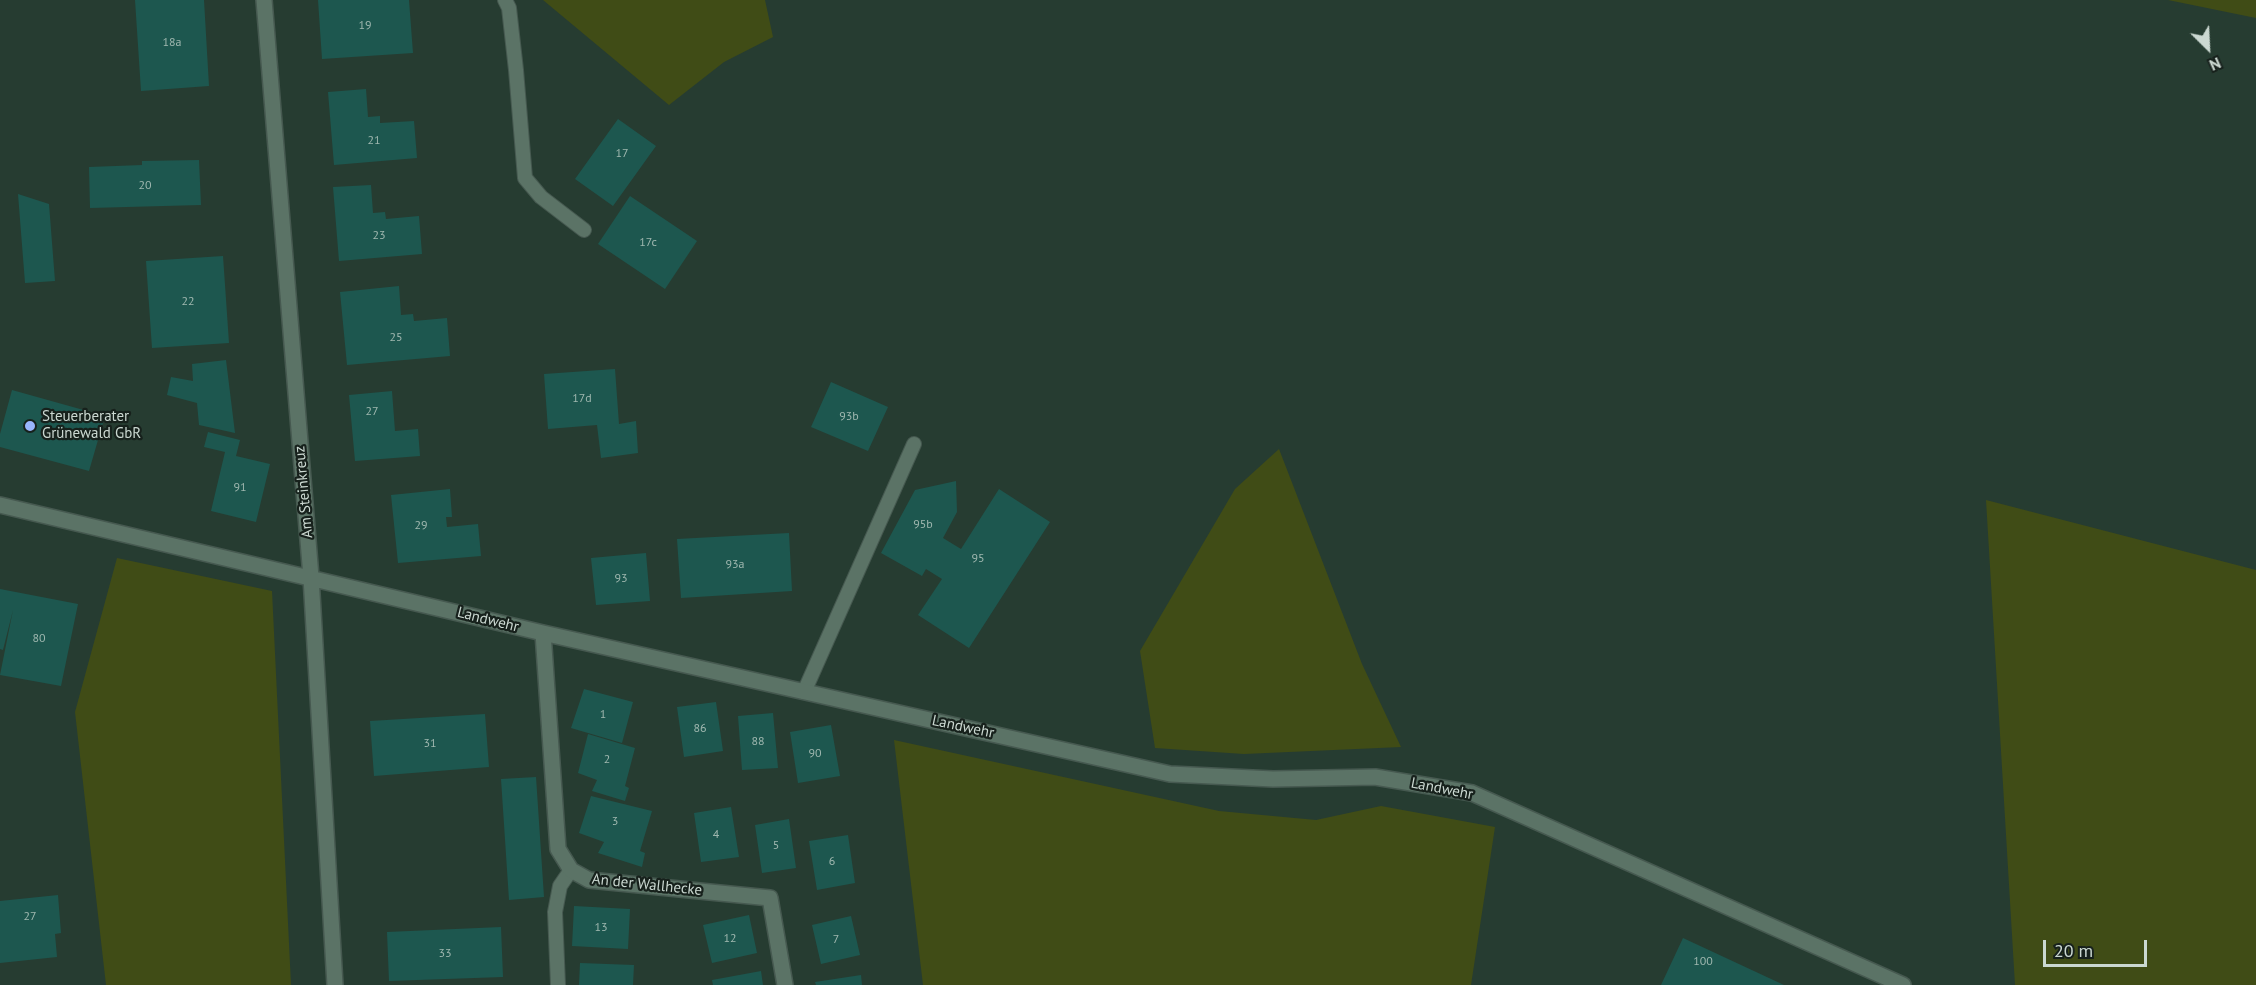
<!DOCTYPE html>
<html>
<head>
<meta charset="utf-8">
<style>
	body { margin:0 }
	#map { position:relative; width:2256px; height:985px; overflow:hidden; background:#263c31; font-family:"PT Sans",sans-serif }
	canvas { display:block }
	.north { position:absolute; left:2178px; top:18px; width:60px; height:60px; -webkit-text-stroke:4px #17211c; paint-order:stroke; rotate:156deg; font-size:16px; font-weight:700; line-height:24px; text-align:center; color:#cbd8d1 }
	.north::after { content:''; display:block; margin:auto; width:21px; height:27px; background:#cbd8d1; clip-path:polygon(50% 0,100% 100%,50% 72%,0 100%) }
	.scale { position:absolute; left:2043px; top:940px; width:104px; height:27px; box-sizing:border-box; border:3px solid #cbd8d1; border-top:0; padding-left:8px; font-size:18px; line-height:21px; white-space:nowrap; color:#cbd8d1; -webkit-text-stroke:4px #17211c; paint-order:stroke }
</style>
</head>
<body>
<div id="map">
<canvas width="2256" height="985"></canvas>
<div class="north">N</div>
<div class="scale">20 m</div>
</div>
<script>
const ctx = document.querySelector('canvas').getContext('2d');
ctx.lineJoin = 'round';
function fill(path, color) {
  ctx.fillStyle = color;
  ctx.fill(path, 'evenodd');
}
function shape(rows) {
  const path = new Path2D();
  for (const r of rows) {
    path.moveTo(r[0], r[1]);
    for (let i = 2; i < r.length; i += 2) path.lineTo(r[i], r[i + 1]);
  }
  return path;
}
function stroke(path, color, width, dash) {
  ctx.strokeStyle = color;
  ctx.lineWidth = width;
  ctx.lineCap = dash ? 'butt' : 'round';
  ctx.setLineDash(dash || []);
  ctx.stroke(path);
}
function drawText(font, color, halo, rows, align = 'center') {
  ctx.font = font + ' "PT Sans",sans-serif';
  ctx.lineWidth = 4.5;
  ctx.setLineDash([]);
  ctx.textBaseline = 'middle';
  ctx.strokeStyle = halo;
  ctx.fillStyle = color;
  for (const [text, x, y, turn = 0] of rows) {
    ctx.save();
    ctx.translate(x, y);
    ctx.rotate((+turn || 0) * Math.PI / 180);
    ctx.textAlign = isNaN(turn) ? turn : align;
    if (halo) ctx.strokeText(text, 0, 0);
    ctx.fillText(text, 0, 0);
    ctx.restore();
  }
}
fill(shape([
	[543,0,765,0,773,37,724,62,669,105],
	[2168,0,2256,0,2256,18],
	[1279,449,1362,664,1401,747,1244,754,1155,748,1140,651,1235,489],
	[1986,500,2256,570,2256,985,2015,985],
	[117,558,272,591,291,985,106,985,75,712],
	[894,740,1219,811,1316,820,1381,806,1495,827,1471,985,923,985]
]), '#404c16');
fill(shape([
	[135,0,204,0,209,86,141,91],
	[318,0,409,0,413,53,322,59],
	[366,89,368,117,380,116,380,123,414,121,417,158,334,165,328,92],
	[618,119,656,146,613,206,575,179],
	[199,160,201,205,90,208,89,167,142,165,142,161],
	[371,185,373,213,385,212,386,219,419,216,422,254,339,261,333,187],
	[18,194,49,204,55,281,25,283],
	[630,196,697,241,665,289,598,244],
	[223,256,229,343,152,348,146,261],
	[399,286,401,315,413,314,414,321,447,318,450,356,347,365,340,292],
	[226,360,235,433,199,425,197,403,167,395,171,377,193,381,192,364],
	[615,369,619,424,636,421,638,453,601,458,597,425,548,429,544,374],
	[831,382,888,407,868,451,811,427],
	[12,390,105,416,89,471,0,447,0,434],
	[392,391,395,431,418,429,420,456,355,461,349,395],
	[208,432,240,440,236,456,270,464,256,522,211,511,225,452,204,447],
	[956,481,957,512,943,538,961,549,999,489,1050,522,969,648,918,615,942,579,926,569,922,576,881,553,915,490],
	[450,489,452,517,446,517,447,527,478,524,481,556,398,563,391,495],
	[789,533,792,591,681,598,677,539],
	[646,553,650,601,596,605,591,558],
	[0,589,78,604,61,686,0,675,13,610,3,650,0,649],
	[584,689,633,702,622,743,571,728],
	[716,702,723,751,684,757,677,707],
	[773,713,778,768,742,770,738,716],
	[485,714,489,767,374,776,370,721],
	[831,725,840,776,798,783,790,732],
	[588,734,635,748,625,786,629,788,625,801,592,791,597,780,578,773],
	[536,777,544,897,509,900,501,779],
	[591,796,652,811,640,851,645,853,642,867,598,853,604,842,579,833],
	[731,807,739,857,701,862,694,813],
	[789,819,796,868,762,873,755,825],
	[848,835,855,883,817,890,809,841],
	[58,895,61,933,55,934,57,957,0,963,0,901],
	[574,906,630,909,628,949,572,946],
	[749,915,757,953,712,963,703,925],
	[851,916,860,955,821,964,812,925],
	[501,927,503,977,389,981,387,932],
	[1683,938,1784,985,1661,985],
	[580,963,634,965,633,985,579,985],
	[761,971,763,985,713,985,712,980],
	[861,975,862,985,816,985,815,982]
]), '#1d574f');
const lane = shape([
	[505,0,509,8,516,70,525,178,541,197,584,230],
	[804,692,914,444],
	[558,985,555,912,560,886,571,870]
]);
const street = shape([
	[264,0,311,577,335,985],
	[0,505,543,633,1170,774,1273,779,1375,777,1472,793,1903,985],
	[543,633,558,849,571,870,589,880,770,898,785,985]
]);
stroke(lane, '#465950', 16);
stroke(street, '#465950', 18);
stroke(lane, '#5b7366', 14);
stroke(street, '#5b7366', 15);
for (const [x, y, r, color] of [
	[30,426,6,"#99b5fd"]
]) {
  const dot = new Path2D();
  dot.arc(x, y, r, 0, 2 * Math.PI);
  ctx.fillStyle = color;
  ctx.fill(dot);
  stroke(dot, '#17211c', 2);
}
drawText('12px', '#a0b8b0', null, [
	["19",365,26],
	["18a",172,43],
	["21",374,141],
	["17",622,154],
	["20",145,186],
	["23",379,236],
	["17c",648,243],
	["22",188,302],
	["25",396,338],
	["17d",582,399],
	["27",372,412],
	["93b",849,417],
	["91",240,488],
	["95b",923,525],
	["29",421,526],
	["95",978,559],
	["93a",735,565],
	["93",621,579],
	["80",39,639],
	["1",603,715],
	["86",700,729],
	["88",758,742],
	["31",430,744],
	["90",815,754],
	["2",607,760],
	["3",615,822],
	["4",716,835],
	["5",776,846],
	["6",832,862],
	["27",30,917],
	["13",601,928],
	["12",730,939],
	["7",836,940],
	["33",445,954],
	["100",1703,962]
]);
drawText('15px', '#cbd8d1', '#17211c', [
	["Steuerberater",42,417],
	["Grünewald GbR",42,434]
], 'left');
drawText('15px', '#cbd8d1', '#17211c', [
	["Am Steinkreuz",304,492,-95],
	["Landwehr",488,620,14],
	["Landwehr",963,727,12],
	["Landwehr",1442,789,11],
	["An der Wallhecke",647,885,6]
]);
</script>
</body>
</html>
